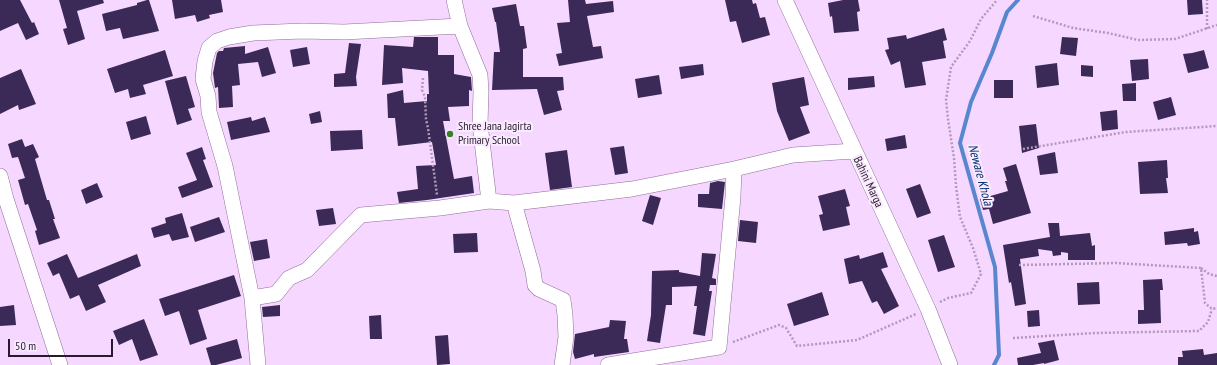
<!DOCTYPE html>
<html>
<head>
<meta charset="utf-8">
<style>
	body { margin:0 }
	#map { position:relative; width:1217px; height:365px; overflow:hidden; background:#f6d7ff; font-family:"PT Sans Narrow",sans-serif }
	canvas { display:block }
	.scale { position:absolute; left:8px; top:339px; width:105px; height:18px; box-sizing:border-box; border:2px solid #291a2d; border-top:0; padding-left:5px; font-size:12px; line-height:14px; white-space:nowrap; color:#291a2d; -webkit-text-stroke:3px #faeaff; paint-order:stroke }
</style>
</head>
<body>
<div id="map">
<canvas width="1217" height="365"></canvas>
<div class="scale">50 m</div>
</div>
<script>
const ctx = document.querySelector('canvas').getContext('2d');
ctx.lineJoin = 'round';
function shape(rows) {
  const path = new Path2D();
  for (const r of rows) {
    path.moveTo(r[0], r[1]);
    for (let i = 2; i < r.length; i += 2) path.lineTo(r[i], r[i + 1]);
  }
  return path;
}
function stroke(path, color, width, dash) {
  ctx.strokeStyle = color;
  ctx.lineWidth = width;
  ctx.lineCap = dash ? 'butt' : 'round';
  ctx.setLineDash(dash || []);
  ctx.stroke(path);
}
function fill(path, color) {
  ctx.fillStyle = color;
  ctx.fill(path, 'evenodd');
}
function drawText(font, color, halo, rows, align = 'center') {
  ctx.font = font + ' "PT Sans Narrow",sans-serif';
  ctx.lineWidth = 4;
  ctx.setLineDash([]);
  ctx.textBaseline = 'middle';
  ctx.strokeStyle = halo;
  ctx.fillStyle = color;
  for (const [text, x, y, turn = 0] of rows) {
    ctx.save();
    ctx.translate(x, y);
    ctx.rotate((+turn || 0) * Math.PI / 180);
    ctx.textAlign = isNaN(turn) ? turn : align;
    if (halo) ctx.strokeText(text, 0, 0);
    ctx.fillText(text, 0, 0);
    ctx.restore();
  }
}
stroke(shape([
	[994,365,999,355,995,267,960,143,971,102,992,53,1007,12,1018,0]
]), '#5987cf', 4);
fill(shape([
	[0,0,20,0,32,23,34,22,39,34,26,40,18,23,0,31],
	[59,0,103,0,104,3,77,11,85,39,68,45,63,29,67,28],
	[147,0,149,0,159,31,123,39,120,28,106,31,102,14,137,5,137,3],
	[172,0,221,0,223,12,209,15,210,18,197,22,195,15,175,19],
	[568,0,585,0,586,4,613,1,614,12,587,16,593,47,601,46,603,58,559,66,556,54,562,53,557,23,570,22],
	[725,0,752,0,753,4,756,3,760,18,765,17,770,35,742,43,736,21,730,22],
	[843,0,858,0,860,11,857,12,859,31,834,33,832,16,830,17,828,3],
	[1187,0,1202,0,1203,14,1188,15],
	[516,4,520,26,524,26,527,48,523,49,523,77,563,77,564,90,557,91,562,110,544,115,537,89,492,90,494,52,500,52,496,22,495,22,492,8],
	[944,28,947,40,943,41,946,58,922,62,926,85,905,88,900,61,891,65,885,50,889,49,887,38,906,35,907,39],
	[414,37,438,37,438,55,454,55,454,74,471,77,472,91,469,90,469,106,448,107,450,121,443,121,454,179,472,176,474,193,427,200,399,203,397,192,418,189,416,166,436,165,432,142,398,146,395,118,388,118,387,94,403,90,404,103,427,101,427,94,429,94,428,71,402,68,403,83,382,85,384,45,413,47],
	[1062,37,1078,38,1076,56,1060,54],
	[349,43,361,44,356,77,357,86,334,87,334,74,345,73],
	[245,46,245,54,268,47,276,73,262,77,258,62,238,64,240,85,232,86,233,107,219,108,218,87,215,88,213,73,217,53,219,51,223,51,224,48],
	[307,47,310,64,293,67,290,50],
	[165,50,173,76,143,85,146,94,130,98,128,89,115,93,107,69],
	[1204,50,1209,68,1188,73,1183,54,1192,53],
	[1148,59,1149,79,1132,81,1130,60],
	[1057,63,1059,85,1037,88,1035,66],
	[703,64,704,75,681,79,679,67],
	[1081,65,1093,66,1093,77,1081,76],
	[21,69,36,104,19,110,18,105,0,114,0,78],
	[659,75,662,94,638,98,635,79],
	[186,76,195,107,188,109,192,120,177,125,165,81],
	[874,76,875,87,848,90,848,78],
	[804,77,809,105,800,107,810,133,789,141,777,111,772,83],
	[994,80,1013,80,1013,98,994,98],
	[1136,83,1136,101,1123,101,1122,84],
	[1171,97,1176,115,1158,120,1153,102],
	[1117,110,1118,129,1102,131,1100,112],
	[320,111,322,122,311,124,309,114],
	[146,116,151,134,131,140,126,122],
	[251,117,252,121,265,117,270,132,231,140,227,122],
	[1036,124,1039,148,1022,153,1019,126],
	[362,130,363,149,331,151,330,131],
	[905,135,907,148,887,151,885,139],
	[22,139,25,147,33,144,39,157,35,159,47,200,49,200,55,219,53,219,60,238,39,245,35,231,37,230,28,204,25,205,18,180,25,178,18,157,12,158,8,144],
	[624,146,628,173,615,175,610,148],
	[202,147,206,159,203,160,213,187,182,198,178,187,197,180,186,153],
	[567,150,572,187,550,190,545,153],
	[1055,152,1058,173,1040,175,1037,156],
	[1167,160,1168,178,1166,178,1168,193,1140,194,1138,162],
	[1016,164,1031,213,993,224,989,209,983,210,980,199,1008,191,1005,181,1007,181,1003,168],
	[718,181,725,182,722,209,698,207,698,194,709,194,710,183],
	[97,183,103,197,86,204,81,190],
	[920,184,931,213,917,218,906,189],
	[845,189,850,206,846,207,850,225,823,231,819,215,823,214,818,196],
	[650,195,661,198,653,225,642,221],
	[333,208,336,224,319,226,316,210],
	[182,213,189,237,172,241,169,234,154,238,151,228,166,223,165,218],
	[219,217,225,232,195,242,190,227],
	[740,220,758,222,756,243,738,241],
	[1048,223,1059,223,1060,236,1090,233,1092,246,1095,245,1095,260,1068,260,1068,253,1061,252,1061,255,1053,256,1052,251,1038,249,1039,256,1020,259,1026,304,1015,306,1011,282,1009,283,1003,245,1050,237],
	[1194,228,1194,232,1198,231,1200,244,1188,246,1187,243,1165,245,1164,232],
	[477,233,478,252,454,253,453,234],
	[944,235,955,267,938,272,928,240],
	[267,239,270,258,254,261,250,242],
	[883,252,888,267,881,269,899,306,884,314,877,301,872,303,862,281,849,284,844,259,859,255,860,259],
	[702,253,716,254,712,278,716,279,716,285,710,285,709,291,712,291,705,336,693,334,697,306,694,306,697,286,672,287,672,305,666,305,660,343,647,341,651,315,652,271,679,270,679,272,700,276],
	[67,254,78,278,137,254,141,266,98,285,106,302,86,311,79,295,70,299,59,273,53,276,47,263],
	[234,275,241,296,198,310,207,339,190,345,179,311,165,316,159,299],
	[1162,279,1163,290,1160,290,1161,323,1138,324,1138,310,1144,310,1143,280],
	[1099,282,1100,304,1078,305,1077,283],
	[822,292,829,315,794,326,787,304],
	[14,305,16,325,0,326,0,307],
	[280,305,280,316,263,317,262,307],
	[1039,310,1040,326,1028,327,1027,311],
	[381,315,382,339,370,339,369,316],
	[144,319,158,355,140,361,132,339,119,345,113,331],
	[610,320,626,321,624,339,627,339,629,352,594,357,594,354,575,359,573,352,575,334,609,327],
	[448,335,450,364,437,365,435,336],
	[237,339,242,358,216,365,211,365,206,348],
	[1054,340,1059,360,1044,364,1044,363,1033,365,1018,365,1017,358,1041,353,1038,343],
	[1203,349,1204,355,1217,353,1217,365,1178,365,1178,357,1183,357,1182,351]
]), '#3b2a57');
const minor = shape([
	[785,0,928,309,950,365],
	[460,26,480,75,481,92,480,124,489,201],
	[0,176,6,199,60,365],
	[514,203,533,271,535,285,539,289,563,300,565,315,566,337,562,365],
	[252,298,276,294,289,278,307,270,361,215,440,208,489,201,514,203,632,189,734,169,793,155,854,151],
	[258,365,252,298,225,166,209,112,208,96,203,79,205,61,209,48,217,41,229,37,253,33,303,31,344,32,460,26,454,0],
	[608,365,719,347,733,197,734,169]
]);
stroke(minor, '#906d9a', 16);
stroke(shape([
	[1033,16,1073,28,1108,33,1138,40,1175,39,1217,25],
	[1207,29,1207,0],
	[423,78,422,90,425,97,426,119,428,128,437,195],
	[1023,149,1126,132,1217,126],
	[1019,265,1116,263,1201,268,1205,303,1212,309,1217,308],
	[1201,268,1209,274,1217,276],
	[940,302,948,298,971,293,981,274,973,248,960,217,956,186,954,158,948,119,946,100,951,67,970,41,981,19,997,0],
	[1013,338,1095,333,1199,331,1208,322,1212,309],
	[733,342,779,325,786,328,797,346,857,340,916,314]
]), '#b299ba', 2.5, [2, 2]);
stroke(minor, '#fff', 15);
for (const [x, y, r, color] of [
	[450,134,4,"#3c8024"]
]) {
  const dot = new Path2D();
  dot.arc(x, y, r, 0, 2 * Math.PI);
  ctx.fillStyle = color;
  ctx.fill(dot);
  stroke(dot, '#faeaff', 1.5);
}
drawText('12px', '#291a2d', '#faeaff', [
	["Shree Jana Jagirta",458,127],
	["Primary School",458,141]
], 'left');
drawText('12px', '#291a2d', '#faeaff', [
	["Bahini Marga",868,182,65]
]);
drawText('italic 13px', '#033070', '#faeaff', [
	["Neware Khola",980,175,75]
]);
</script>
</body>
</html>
